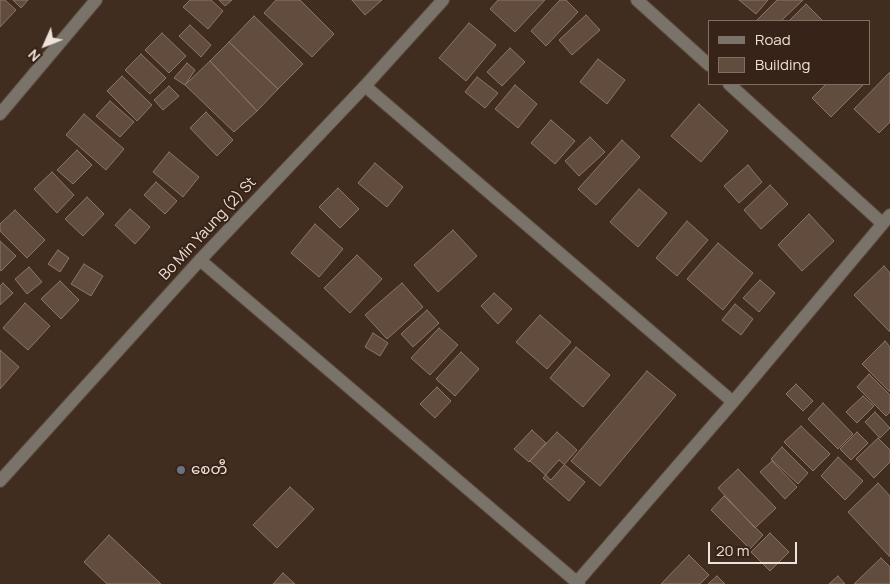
<!DOCTYPE html>
<html>
<head>
<meta charset="utf-8">
<style>
	body { margin:0 }
	#map { position:relative; width:890px; height:584px; overflow:hidden; background:#412d20; font-family:Manrope,sans-serif }
	canvas { display:block }
	.legend { position:absolute; left:708px; top:20px; width:162px; height:65px; box-sizing:border-box; background:#372317; border:1px solid #806f65; margin:0; padding:6px 9px; list-style:none; font-size:15px; color:#eee1d9 }
	.legend li { display:flex; align-items:center; gap:10px; height:25px }
	.legend b { width:25px; border:1px solid #806f65 }
	.north { position:absolute; left:20px; top:20px; width:50px; height:50px; -webkit-text-stroke:4px #372317; paint-order:stroke; rotate:226deg; font-size:14px; font-weight:700; line-height:20px; text-align:center; color:#eee1d9 }
	.north::after { content:''; display:block; margin:auto; width:18px; height:22px; background:#eee1d9; clip-path:polygon(50% 0,100% 100%,50% 72%,0 100%) }
	.scale { position:absolute; left:708px; top:542px; width:89px; height:22px; box-sizing:border-box; border:2px solid #eee1d9; border-top:0; padding-left:6px; font-size:15px; line-height:18px; white-space:nowrap; color:#eee1d9; -webkit-text-stroke:4px #372317; paint-order:stroke }
</style>
</head>
<body>
<div id="map">
<canvas width="890" height="584"></canvas>
<ul class="legend">
<li><b style="height:6px;background:#797369"></b>Road</li>
<li><b style="height:14px;background:#624c3e"></b>Building</li>
</ul>
<div class="north">N</div>
<div class="scale">20 m</div>
</div>
<script>
const ctx = document.querySelector('canvas').getContext('2d');
ctx.lineJoin = 'round';
function fill(path, color) {
  ctx.fillStyle = color;
  ctx.fill(path, 'evenodd');
}
function shape(rows) {
  const path = new Path2D();
  for (const r of rows) {
    path.moveTo(r[0], r[1]);
    for (let i = 2; i < r.length; i += 2) path.lineTo(r[i], r[i + 1]);
  }
  return path;
}
function stroke(path, color, width, dash) {
  ctx.strokeStyle = color;
  ctx.lineWidth = width;
  ctx.lineCap = dash ? 'butt' : 'round';
  ctx.setLineDash(dash || []);
  ctx.stroke(path);
}
function drawText(font, color, halo, rows, align = 'center') {
  ctx.font = font + ' Manrope,"Noto Sans Myanmar",sans-serif';
  ctx.lineWidth = 4;
  ctx.setLineDash([]);
  ctx.textBaseline = 'middle';
  ctx.strokeStyle = halo;
  ctx.fillStyle = color;
  for (const [text, x, y, turn = 0] of rows) {
    ctx.save();
    ctx.translate(x, y);
    ctx.rotate((+turn || 0) * Math.PI / 180);
    ctx.textAlign = isNaN(turn) ? turn : align;
    if (halo) ctx.strokeText(text, 0, 0);
    ctx.fillText(text, 0, 0);
    ctx.restore();
  }
}
const building = shape([
	[0,0,5,0,16,10,0,27,0,0],
	[13,0,28,0,21,8,13,0],
	[190,0,211,0,223,11,208,29,183,7,190,0],
	[219,0,232,0,225,6,219,0],
	[276,0,300,0,334,34,312,57,264,13,276,0],
	[352,0,382,0,365,15,352,0],
	[498,0,545,0,515,32,490,9,498,0],
	[560,0,566,0,578,12,546,46,531,31,560,0],
	[739,0,768,0,756,14,739,0],
	[777,0,803,0,781,21,756,21,777,0],
	[806,4,823,21,789,21,806,4],
	[586,15,600,30,572,55,559,40,586,15],
	[254,16,303,64,278,89,229,42,254,16],
	[469,23,496,45,466,81,439,58,469,23],
	[190,25,211,45,201,57,179,36,190,25],
	[162,33,186,56,169,73,145,50,162,33],
	[229,42,278,89,257,111,210,61,229,42],
	[510,48,525,62,502,86,487,72,510,48],
	[141,54,166,78,150,94,125,70,141,54],
	[598,59,625,80,607,104,580,82,598,59],
	[210,61,257,111,234,132,185,85,210,61],
	[187,63,195,70,185,85,174,78,187,63],
	[890,72,890,122,879,133,854,109,890,72],
	[122,76,152,105,137,121,107,91,122,76],
	[477,77,498,93,485,108,465,92,477,77],
	[826,84,864,84,831,117,812,98,826,84],
	[515,85,537,104,518,128,495,109,515,85],
	[169,86,179,96,163,110,154,100,169,86],
	[110,101,134,122,120,137,96,116,110,101],
	[699,104,728,131,701,162,671,136,699,104],
	[206,112,233,140,217,156,190,128,206,112],
	[84,114,124,149,106,170,66,135,84,114],
	[551,120,575,141,555,164,531,143,551,120],
	[590,137,605,152,579,176,565,161,590,137],
	[622,140,640,157,596,205,578,189,622,140],
	[77,150,92,165,73,184,57,170,77,150],
	[169,152,199,177,183,197,153,172,169,152],
	[375,163,403,187,387,207,358,183,375,163],
	[748,165,762,182,739,203,724,186,748,165],
	[52,172,74,195,57,213,34,189,52,172],
	[156,182,177,201,165,214,144,195,156,182],
	[770,185,788,204,761,229,744,210,770,185],
	[338,188,359,209,340,228,319,207,338,188],
	[639,189,667,213,638,247,610,222,639,189],
	[87,197,104,214,83,236,65,219,87,197],
	[130,209,150,227,135,244,115,225,130,209],
	[15,210,45,240,27,258,0,231,0,224,15,210],
	[809,214,834,241,802,271,778,245,809,214],
	[687,221,708,240,677,276,656,258,687,221],
	[315,224,343,249,319,277,291,253,315,224],
	[453,230,477,256,438,292,414,265,453,230],
	[0,241,16,256,1,271,0,270,0,241],
	[718,243,753,273,723,310,687,279,718,243],
	[58,250,69,258,60,272,48,264,58,250],
	[357,255,382,279,350,313,324,288,357,255],
	[84,264,103,276,91,296,71,284,84,264],
	[884,266,890,273,890,332,854,295,884,266],
	[29,267,42,282,27,294,15,279,29,267],
	[760,280,775,293,759,312,743,298,760,280],
	[60,281,79,300,61,319,41,299,60,281],
	[3,283,13,293,0,305,0,286,3,283],
	[402,283,423,307,387,339,365,315,402,283],
	[494,293,512,309,498,324,481,306,494,293],
	[25,303,50,326,28,350,3,328,25,303],
	[735,304,753,319,741,335,722,320,735,304],
	[427,310,439,323,413,347,401,334,427,310],
	[540,315,571,342,547,369,516,342,540,315],
	[439,328,458,345,430,375,411,358,439,328],
	[373,333,388,343,380,356,365,347,373,333],
	[885,341,890,347,890,392,862,364,885,341],
	[576,347,610,375,583,407,550,378,576,347],
	[0,350,19,367,0,389,0,350],
	[461,352,479,369,455,396,436,379,461,352],
	[647,371,676,395,600,486,571,461,647,371],
	[869,374,890,395,890,412,886,416,857,387,869,374],
	[796,384,813,401,803,411,786,394,796,384],
	[437,387,451,401,435,418,420,404,437,387],
	[863,396,874,406,857,423,846,412,863,396],
	[823,403,853,434,838,449,808,419,823,403],
	[875,412,890,428,880,438,865,422,875,412],
	[801,426,830,454,813,471,784,442,801,426],
	[532,430,546,443,529,462,514,449,532,430],
	[557,432,577,450,551,480,530,461,557,432],
	[857,432,868,443,851,460,840,449,857,432],
	[878,438,890,450,890,462,874,478,856,459,878,438],
	[782,447,808,473,798,484,771,459,782,447],
	[838,457,863,481,845,500,821,476,838,457],
	[559,460,585,482,569,501,543,478,559,460],
	[772,461,797,487,785,499,760,472,772,461],
	[738,469,776,508,755,528,718,488,738,469],
	[878,483,890,496,890,557,848,512,878,483],
	[290,487,314,509,277,548,253,525,290,487],
	[724,496,763,535,750,549,711,510,724,496],
	[770,533,789,552,770,571,751,552,770,533],
	[109,535,161,584,107,584,84,562,109,535],
	[689,555,709,575,700,584,661,584,689,555],
	[881,558,890,567,890,584,854,584,881,558],
	[283,573,295,584,273,584,283,573],
	[717,576,725,584,708,584,717,576],
	[838,576,845,584,829,584,838,576]
]);
fill(building, '#624c3e');
stroke(building, '#8d7566', 1);
const minor = shape([
	[637,0,709,65],
	[729,84,882,223],
	[365,86,733,402],
	[0,114,96,0],
	[200,260,579,584],
	[0,481,200,260,365,86,443,0],
	[577,582,733,402,890,215]
]);
stroke(minor, '#5d4a3e', 14);
stroke(minor, '#797369', 12);
for (const [x, y, r, color] of [
	[181,470,5,"#6b7280"]
]) {
  const dot = new Path2D();
  dot.arc(x, y, r, 0, 2 * Math.PI);
  ctx.fillStyle = color;
  ctx.fill(dot);
  stroke(dot, '#372317', 2);
}
drawText('15px', '#eee1d9', '#372317', [
	["Bo Min Yaung (2) St",208,229,-47]
]);
drawText('15px', '#eee1d9', '#372317', [
	["စေတီ",191,470]
], 'left');
</script>
</body>
</html>
